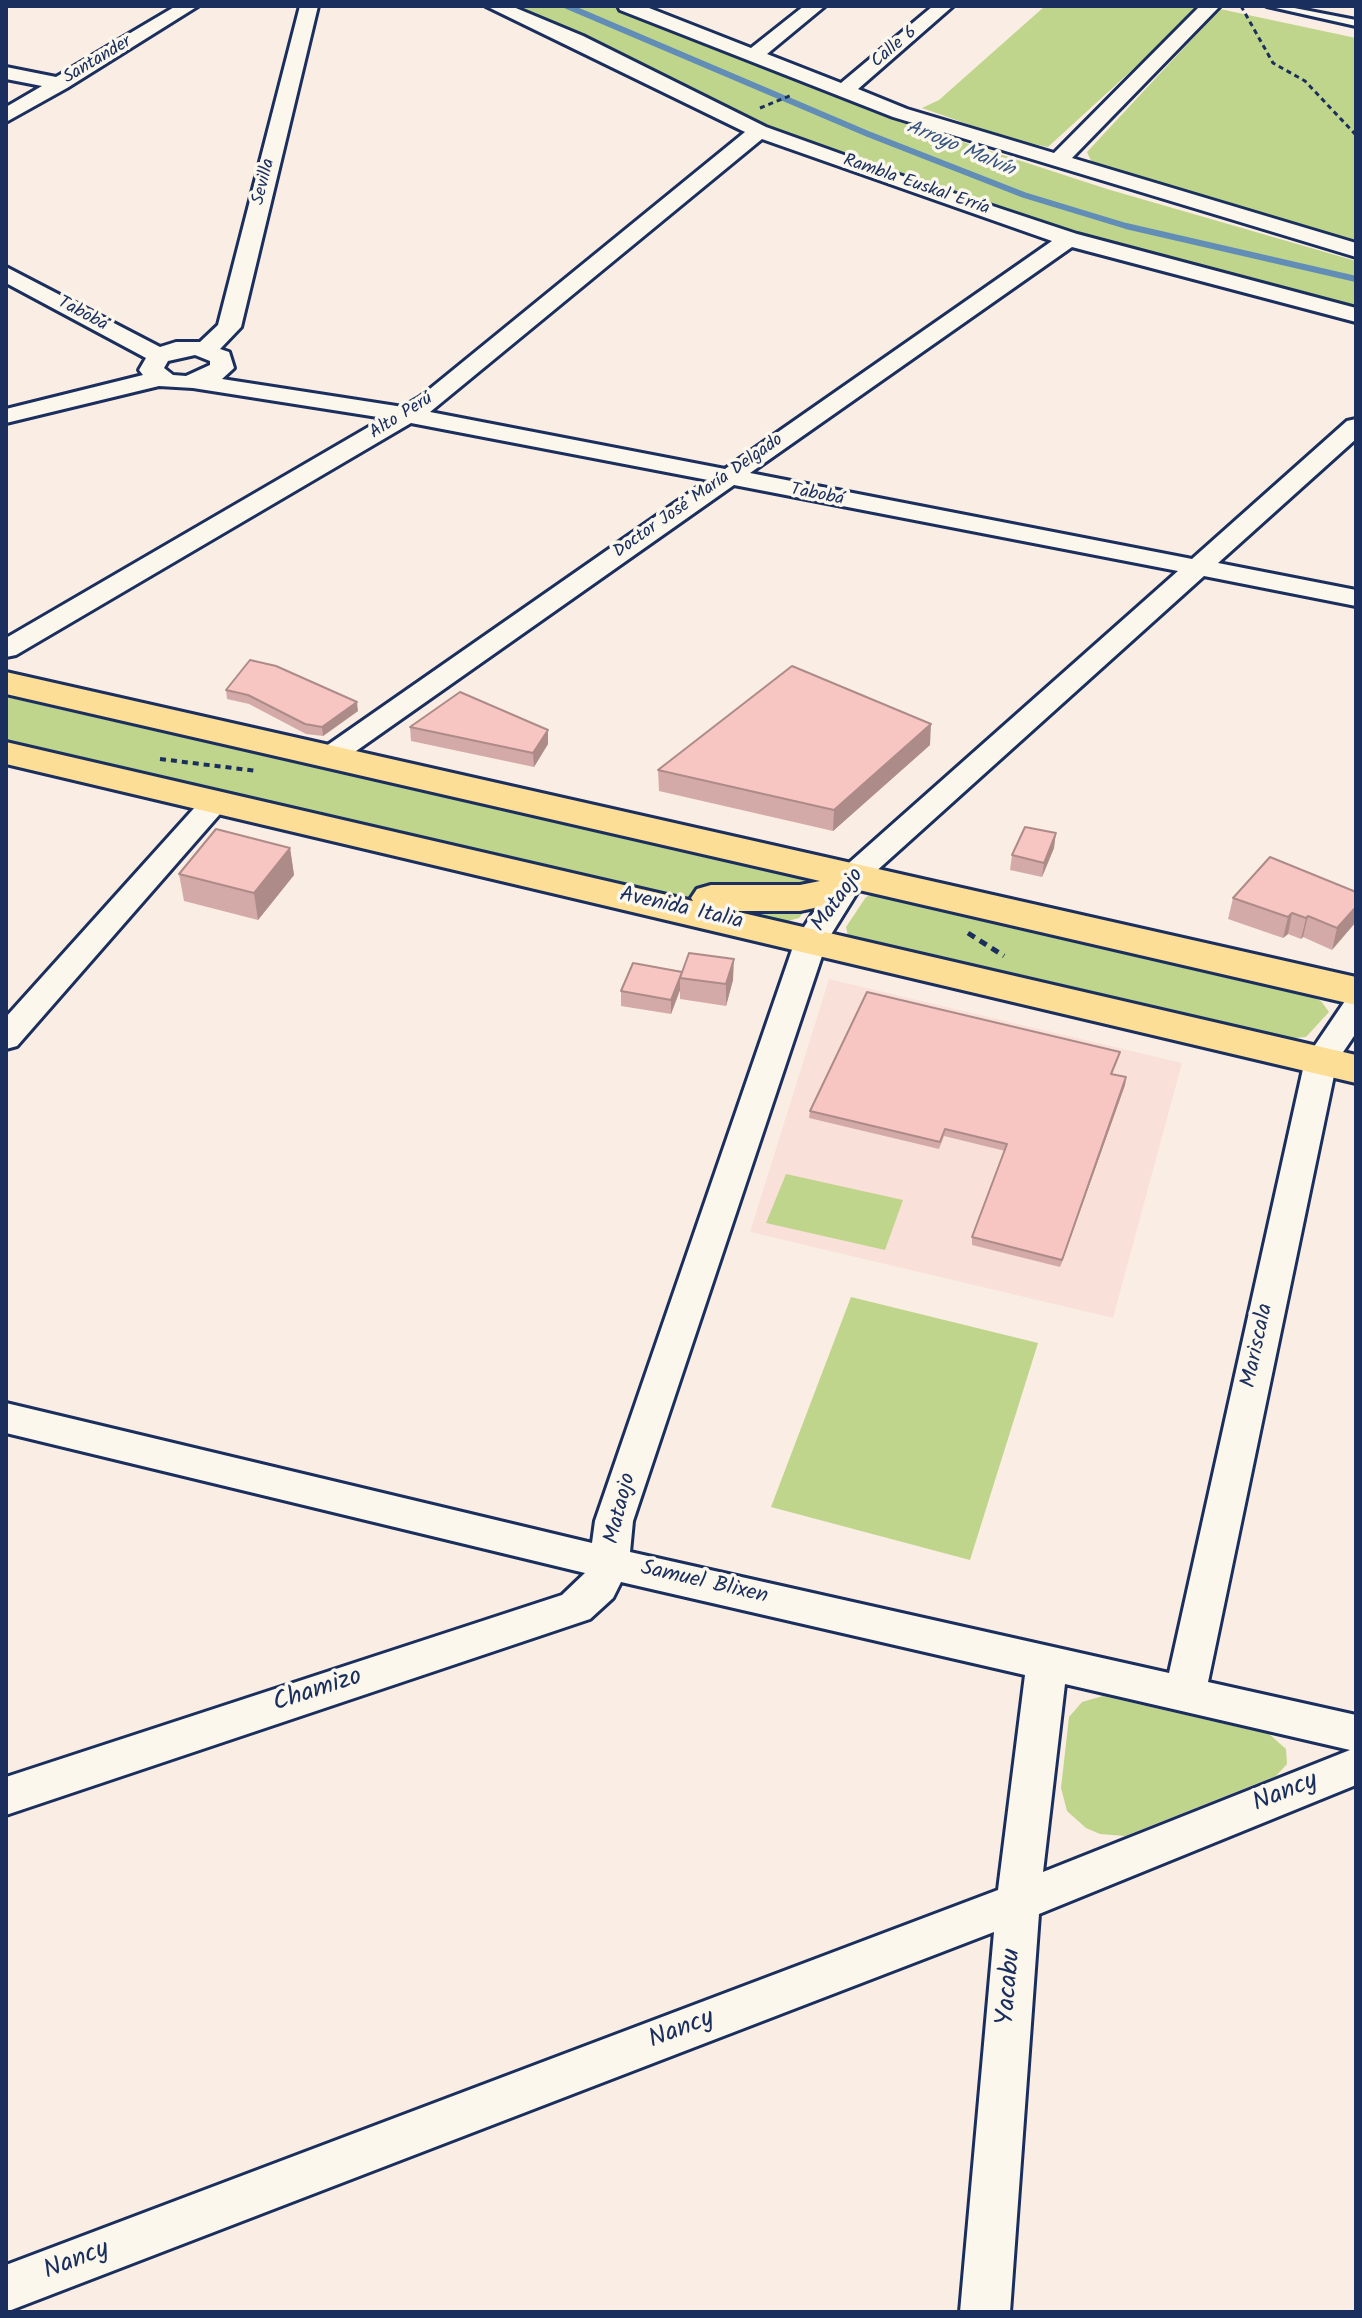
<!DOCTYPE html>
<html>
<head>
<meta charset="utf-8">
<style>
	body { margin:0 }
	#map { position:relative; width:1362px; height:2318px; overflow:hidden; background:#faede4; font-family:Kalam,sans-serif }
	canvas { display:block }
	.frame { position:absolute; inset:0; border:8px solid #1b2f5e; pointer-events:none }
</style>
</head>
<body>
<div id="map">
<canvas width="1362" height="2318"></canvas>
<div class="frame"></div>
</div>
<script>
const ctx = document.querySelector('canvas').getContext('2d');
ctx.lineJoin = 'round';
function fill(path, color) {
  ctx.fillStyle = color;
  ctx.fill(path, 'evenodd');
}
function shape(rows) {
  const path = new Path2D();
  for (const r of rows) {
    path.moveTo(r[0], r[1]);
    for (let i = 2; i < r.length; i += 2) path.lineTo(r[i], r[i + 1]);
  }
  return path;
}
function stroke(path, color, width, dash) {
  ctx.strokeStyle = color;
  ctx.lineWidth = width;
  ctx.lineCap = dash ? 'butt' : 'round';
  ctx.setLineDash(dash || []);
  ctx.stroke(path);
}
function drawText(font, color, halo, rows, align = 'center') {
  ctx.font = font + ' Kalam,sans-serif';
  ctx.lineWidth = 7;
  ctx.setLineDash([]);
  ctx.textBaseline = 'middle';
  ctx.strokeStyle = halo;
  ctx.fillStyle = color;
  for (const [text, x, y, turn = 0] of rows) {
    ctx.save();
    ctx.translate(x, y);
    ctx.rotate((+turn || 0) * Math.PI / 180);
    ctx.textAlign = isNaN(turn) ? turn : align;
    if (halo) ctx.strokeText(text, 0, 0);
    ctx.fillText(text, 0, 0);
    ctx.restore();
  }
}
fill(shape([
	[829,979,1182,1063,1113,1318,750,1232]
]), '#f9e1da');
fill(shape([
	[508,6,611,6,926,130,1107,189,1356,261,1356,308,1108,245,954,196,751,121],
	[1045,6,1202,6,1048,147,1010,139,922,108,939,100],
	[1220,9,1356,38,1356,246,1305,233,1092,163,1087,152],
	[6,697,810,880,814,883,809,905,799,918,784,922,545,870,6,742],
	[873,894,1302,992,1321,1001,1329,1012,1306,1037,1284,1039,857,940,848,936,846,927,866,897],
	[786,1174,903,1200,885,1250,766,1223],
	[851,1297,1038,1343,970,1560,771,1507],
	[1103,1696,1269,1734,1286,1749,1287,1764,1276,1776,1125,1836,1100,1834,1086,1828,1067,1811,1061,1788,1069,1717,1082,1702]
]), '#bfd58b');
stroke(shape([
	[567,6,868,134,1024,195,1126,226,1356,279]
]), '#618db6', 6);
const service = shape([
	[1267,6,1284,6,1356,20,1356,26,1267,6]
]);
const minor = shape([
	[176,6,198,6,67,88,6,122,6,107,42,86,6,79,6,67,56,77,176,6],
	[300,6,318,6,241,327,220,349,229,352,234,368,222,379,403,407,420,397,745,132,486,6,511,6,583,36,766,127,908,178,1077,234,1356,308,1356,322,1072,247,750,473,1192,559,1347,421,1356,419,1356,439,1218,563,1356,590,1356,606,1204,576,863,883,827,941,633,1521,630,1552,1169,1673,1305,1060,1345,1001,1356,998,1356,1033,1337,1061,1208,1682,1356,1715,1356,1785,1039,1914,1010,2312,960,2312,994,1932,6,2312,6,2265,998,1890,1025,1675,621,1582,613,1598,590,1619,6,1815,6,1777,562,1595,585,1573,6,1433,6,1403,592,1543,595,1521,795,941,841,870,1178,571,734,485,339,763,329,766,319,763,315,757,319,751,708,480,411,423,16,655,6,657,6,638,384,418,193,388,159,386,6,423,6,409,143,375,139,370,146,358,6,283,6,267,160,347,176,342,200,342,218,325,300,6],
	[762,139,1052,241,725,469,430,412,762,139],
	[195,355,210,361,210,365,186,376,173,375,164,368,168,361,195,355],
	[1065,1684,1350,1750,1043,1872,1065,1684],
	[618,6,644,6,751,48,804,6,825,6,767,54,841,83,933,6,953,6,858,89,907,109,1054,153,1200,6,1220,6,1072,158,1356,243,1356,257,893,117,620,10,618,6],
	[216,792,226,795,231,801,226,807,17,1046,6,1049,6,1017,206,795,216,792]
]);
const primary = shape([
	[6,672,1356,977,1356,1005,859,890,843,902,800,911,734,911,1356,1055,1356,1083,6,764,6,742,693,901,691,898,697,889,711,885,800,885,820,881,6,694,6,672]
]);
stroke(service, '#1b2f5e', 6);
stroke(minor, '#1b2f5e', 6);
stroke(primary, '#1b2f5e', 6);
stroke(shape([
	[1241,6,1273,63,1305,81,1356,135],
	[760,108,792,95]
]), '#1b2f5e', 3, [5, 4]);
stroke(shape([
	[160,759,257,771]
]), '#1b2f5e', 4, [6, 5]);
stroke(shape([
	[968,933,1004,956]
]), '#1b2f5e', 5, [8, 6]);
fill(service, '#fbf7ec');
fill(minor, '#fbf7ec');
fill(primary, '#fdde96');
fill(shape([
	[226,690,358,711,323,736,306,734,249,704,227,699],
	[410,727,548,744,534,767,411,741],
	[930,745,833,831,659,791,658,770],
	[290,848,294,875,258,920,184,901,179,874],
	[1054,848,1042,877,1010,870,1012,855],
	[1356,892,1332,950,1303,937,1301,939,1288,934,1283,938,1228,919,1233,898],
	[633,963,733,980,726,1006,680,999,680,990,671,1014,621,1006,621,991],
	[1118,1059,1112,1074,1126,1077,1125,1085,1060,1267,972,1245,972,1237,1005,1151,944,1136,939,1149,809,1118,810,1111]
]), '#d4aaa8');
fill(shape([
	[357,702,358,711,323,736,322,727],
	[931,724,930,745,833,831,834,810],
	[548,730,548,744,534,767,533,753],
	[1056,833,1054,848,1042,877,1044,863],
	[290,848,294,875,258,920,254,893],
	[1356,907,1356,922,1332,950,1337,928],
	[1292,913,1288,934,1283,938,1288,917],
	[1308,916,1303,937,1301,939,1306,918],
	[734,959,733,980,726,1006,726,984],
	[682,972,680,978,680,990,671,1014,671,1000],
	[1126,1077,1125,1085,1060,1267,1062,1260]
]), '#ad8b88');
const building = shape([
	[250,660,276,666,357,702,322,727,305,724,248,695,226,690,250,660],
	[792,666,931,724,834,810,658,770,792,666],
	[460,692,548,730,533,753,410,727,460,692],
	[1025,827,1056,833,1044,863,1012,855,1025,827],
	[216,829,290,848,254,893,179,874,216,829],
	[1270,857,1356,892,1356,907,1337,928,1308,916,1306,918,1292,913,1288,917,1233,898,1270,857],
	[689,953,734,959,726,984,680,978,689,953],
	[633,963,682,972,671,1000,621,991,633,963],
	[867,992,1120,1052,1111,1074,1126,1077,1062,1260,972,1237,1007,1144,945,1129,940,1142,810,1111,867,992]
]);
fill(building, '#f7c6c3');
stroke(building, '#ad8b88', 2);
drawText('18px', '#1b2f5e', '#fbf7ec', [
	["Calle 6",895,48,-40],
	["Santander",98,61,-31],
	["Sevilla",265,182,-76],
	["Rambla Euskal Erría",916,186,19],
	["Tabobá",82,315,28],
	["Alto Perú",402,417,-32],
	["Tabobá",817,496,11],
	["Doctor José María Delgado",699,497,-35]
]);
drawText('italic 20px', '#385682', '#fbf7ec', [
	["Arroyo Malvín",960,150,23]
]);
drawText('22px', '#1b2f5e', '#fbf7ec', [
	["Mataojo",839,901,-54],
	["Avenida Italia",681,910,13],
	["Mariscala",1259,1346,-78],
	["Mataojo",622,1509,-76],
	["Samuel Blixen",704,1584,13]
]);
drawText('26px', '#1b2f5e', '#fbf7ec', [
	["Chamizo",318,1692,-18],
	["Nancy",1286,1794,-22],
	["Yacabu",1011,1987,-85],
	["Nancy",682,2031,-21],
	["Nancy",77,2262,-21]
]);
</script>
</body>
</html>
